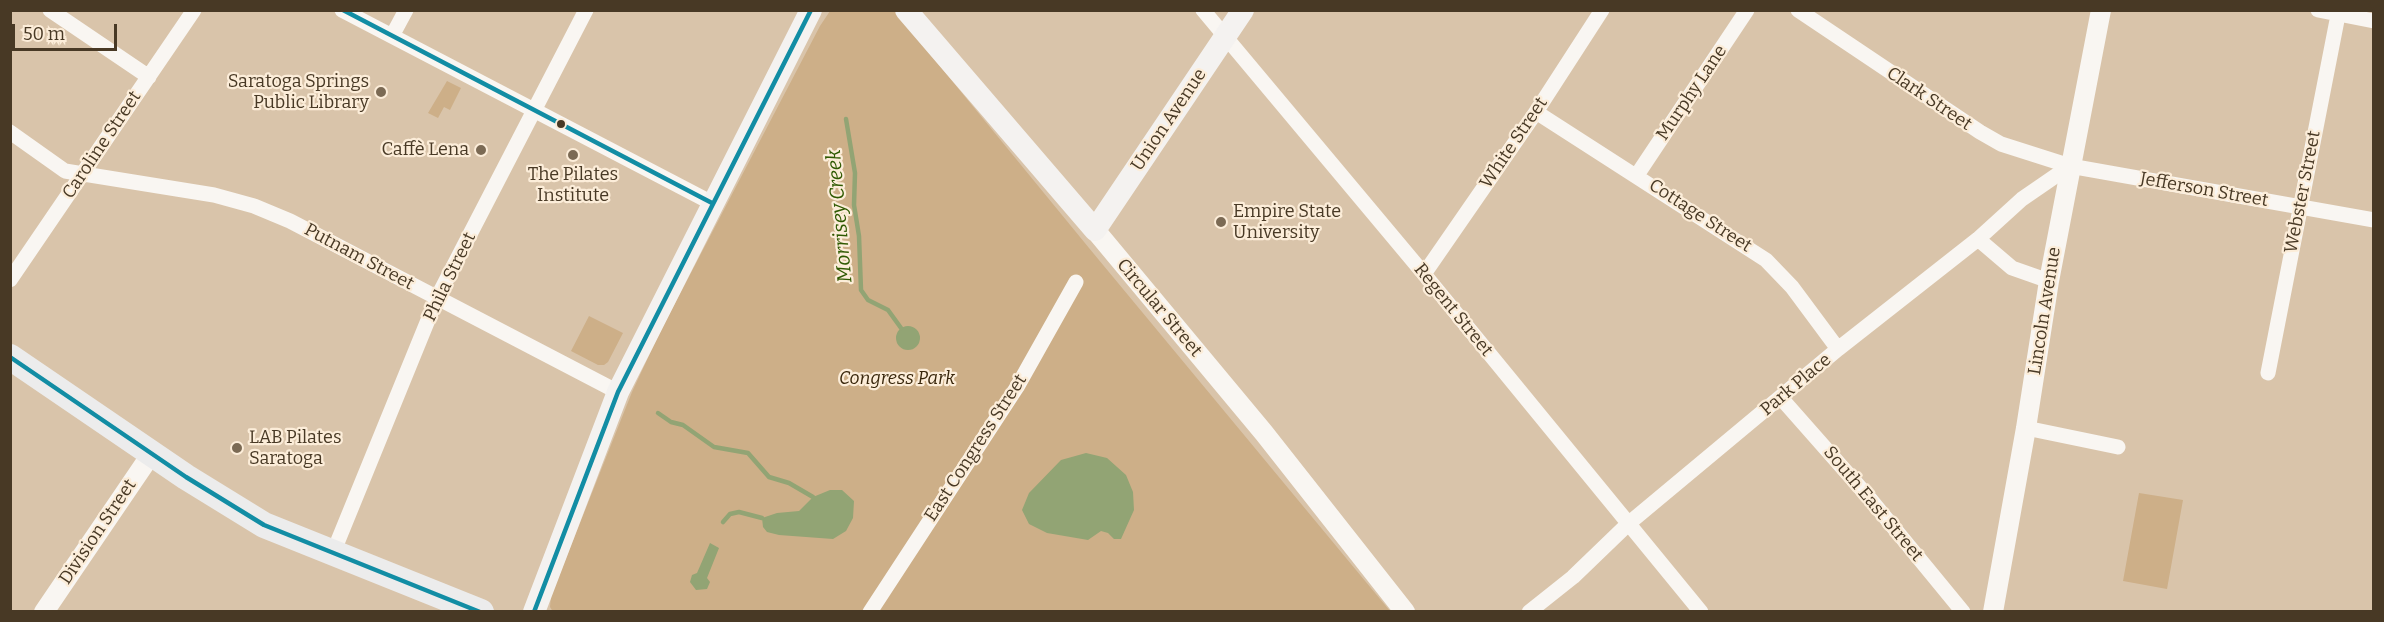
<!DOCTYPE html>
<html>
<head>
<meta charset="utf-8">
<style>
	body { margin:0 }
	#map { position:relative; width:2384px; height:622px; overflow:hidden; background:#d9c4aa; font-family:Bitter,serif }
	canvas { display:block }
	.frame { position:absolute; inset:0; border:12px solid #483925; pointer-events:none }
	.scale { position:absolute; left:12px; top:24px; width:105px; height:27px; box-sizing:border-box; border:3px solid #483925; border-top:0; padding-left:8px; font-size:18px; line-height:21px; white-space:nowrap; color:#483925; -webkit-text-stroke:4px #fcedd9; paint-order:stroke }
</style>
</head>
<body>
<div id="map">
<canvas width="2384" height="622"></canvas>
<div class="frame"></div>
<div class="scale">50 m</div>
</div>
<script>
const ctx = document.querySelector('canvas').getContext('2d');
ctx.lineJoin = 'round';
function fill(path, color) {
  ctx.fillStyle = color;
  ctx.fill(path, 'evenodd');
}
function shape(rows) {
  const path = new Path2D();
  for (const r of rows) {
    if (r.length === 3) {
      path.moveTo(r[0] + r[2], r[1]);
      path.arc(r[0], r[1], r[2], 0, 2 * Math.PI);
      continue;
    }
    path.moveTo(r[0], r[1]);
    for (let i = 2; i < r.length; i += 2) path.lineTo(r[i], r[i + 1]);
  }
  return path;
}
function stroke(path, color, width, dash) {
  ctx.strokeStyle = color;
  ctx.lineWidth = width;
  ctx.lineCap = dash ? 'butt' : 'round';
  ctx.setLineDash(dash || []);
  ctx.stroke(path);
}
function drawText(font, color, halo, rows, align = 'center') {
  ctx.font = font + ' Bitter,serif';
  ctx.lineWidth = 4.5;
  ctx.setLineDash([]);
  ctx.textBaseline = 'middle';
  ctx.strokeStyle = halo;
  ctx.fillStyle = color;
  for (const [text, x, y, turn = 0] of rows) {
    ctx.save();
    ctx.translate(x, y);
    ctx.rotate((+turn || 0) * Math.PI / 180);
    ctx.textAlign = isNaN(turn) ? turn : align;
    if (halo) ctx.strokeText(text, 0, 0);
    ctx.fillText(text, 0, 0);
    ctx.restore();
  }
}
fill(shape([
	[894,10,1089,248,1390,611,553,612,550,607,551,596,632,392,660,332,820,26,830,11],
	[447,81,461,88,450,110,444,107,438,118,428,113],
	[589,316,623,333,608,362,604,365,598,365,571,351],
	[2139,493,2183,500,2167,589,2123,581]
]), '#cdaf88');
fill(shape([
	[908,338,12],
	[1086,453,1107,458,1126,475,1133,492,1134,510,1121,539,1114,539,1108,533,1101,531,1088,540,1047,533,1029,524,1022,510,1029,493,1061,460],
	[830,490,842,490,854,501,853,518,846,531,833,539,779,535,767,532,763,527,762,518,777,513,799,511,813,497],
	[710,543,719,548,707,578,710,582,707,589,696,590,690,582,692,575,697,573]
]), '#92a474');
stroke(shape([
	[846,119,855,173,854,205,859,236,861,290,868,300,888,310,901,328],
	[658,413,671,422,683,425,714,447,748,453,769,477,789,483,813,497],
	[723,522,730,514,739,512,762,518]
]), '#92a474', 4.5);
stroke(shape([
	[50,10,149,77],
	[342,10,712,203],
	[1203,10,1424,274,1701,612],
	[1798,10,1980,132,2001,144,2070,166,2374,220],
	[2318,10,2374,21],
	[392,36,406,10],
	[1536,112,1766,260,1792,287,1838,349],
	[10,132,65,171,214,195,254,206,290,221,618,392],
	[1637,175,1747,10],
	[1978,239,2012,268,2049,281],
	[1424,274,1536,112,1602,10],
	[10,280,194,10],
	[2268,373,2339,10],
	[1781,398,1871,500,1963,612],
	[2026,428,2118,447],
	[333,553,437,298,586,10],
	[870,612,1017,387,1076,282],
	[1529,612,1573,577,1628,524,1838,349,1978,239,2022,199,2070,166]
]), '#f9f6f2', 15);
stroke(shape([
	[1095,230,1264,433,1405,612],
	[44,612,152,453],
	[1993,612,2026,428,2049,281,2101,10]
]), '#f9f6f2', 20);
stroke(shape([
	[906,10,1095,230,1243,10],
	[534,612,618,392,811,10]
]), '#f4f2f0', 22);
stroke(shape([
	[10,357,186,477,264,525,481,612]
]), '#ececec', 26);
stroke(shape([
	[343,10,712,203],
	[10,357,186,477,264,525,480,612],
	[534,612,618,392,811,10]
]), '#128da4', 4.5);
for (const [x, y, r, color] of [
	[381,92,6,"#7b6a54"],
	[561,124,5,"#483925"],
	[481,150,6,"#7b6a54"],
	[573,155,6,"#7b6a54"],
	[1221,222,6,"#7b6a54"],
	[237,448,6,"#7b6a54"]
]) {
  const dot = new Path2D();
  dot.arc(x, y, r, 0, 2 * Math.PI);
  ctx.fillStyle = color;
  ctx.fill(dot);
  stroke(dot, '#fcedd9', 2);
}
drawText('18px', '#483925', '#fcedd9', [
	["Saratoga Springs",369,82],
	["Public Library",369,103],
	["Caffè Lena",469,150],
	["The Pilates",573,175,"center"],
	["Institute",573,196,"center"],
	["Empire State",1233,212,"left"],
	["University",1233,233,"left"],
	["LAB Pilates",249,438,"left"],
	["Saratoga",249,459,"left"]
], 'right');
drawText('18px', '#483925', '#fcedd9', [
	["Murphy Lane",1692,93,-56],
	["Clark Street",1929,99,34],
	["Union Avenue",1169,120,-56],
	["White Street",1514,143,-56],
	["Caroline Street",102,145,-56],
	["Jefferson Street",2204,190,10],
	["Webster Street",2303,192,-79],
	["Cottage Street",1700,216,33],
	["Putnam Street",359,257,28],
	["Phila Street",450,277,-64],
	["Circular Street",1159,308,50],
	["Regent Street",1453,310,51],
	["Lincoln Avenue",2045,311,-81],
	["Park Place",1796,385,-40],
	["East Congress Street",976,448,-57],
	["South East Street",1873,504,50],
	["Division Street",98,532,-56]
]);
drawText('italic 18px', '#38260b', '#fcedd9', [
	["Congress Park",897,379]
]);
drawText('italic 20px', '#2e5900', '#fcedd9', [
	["Morrisey Creek",840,216,-95]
]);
</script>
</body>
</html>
